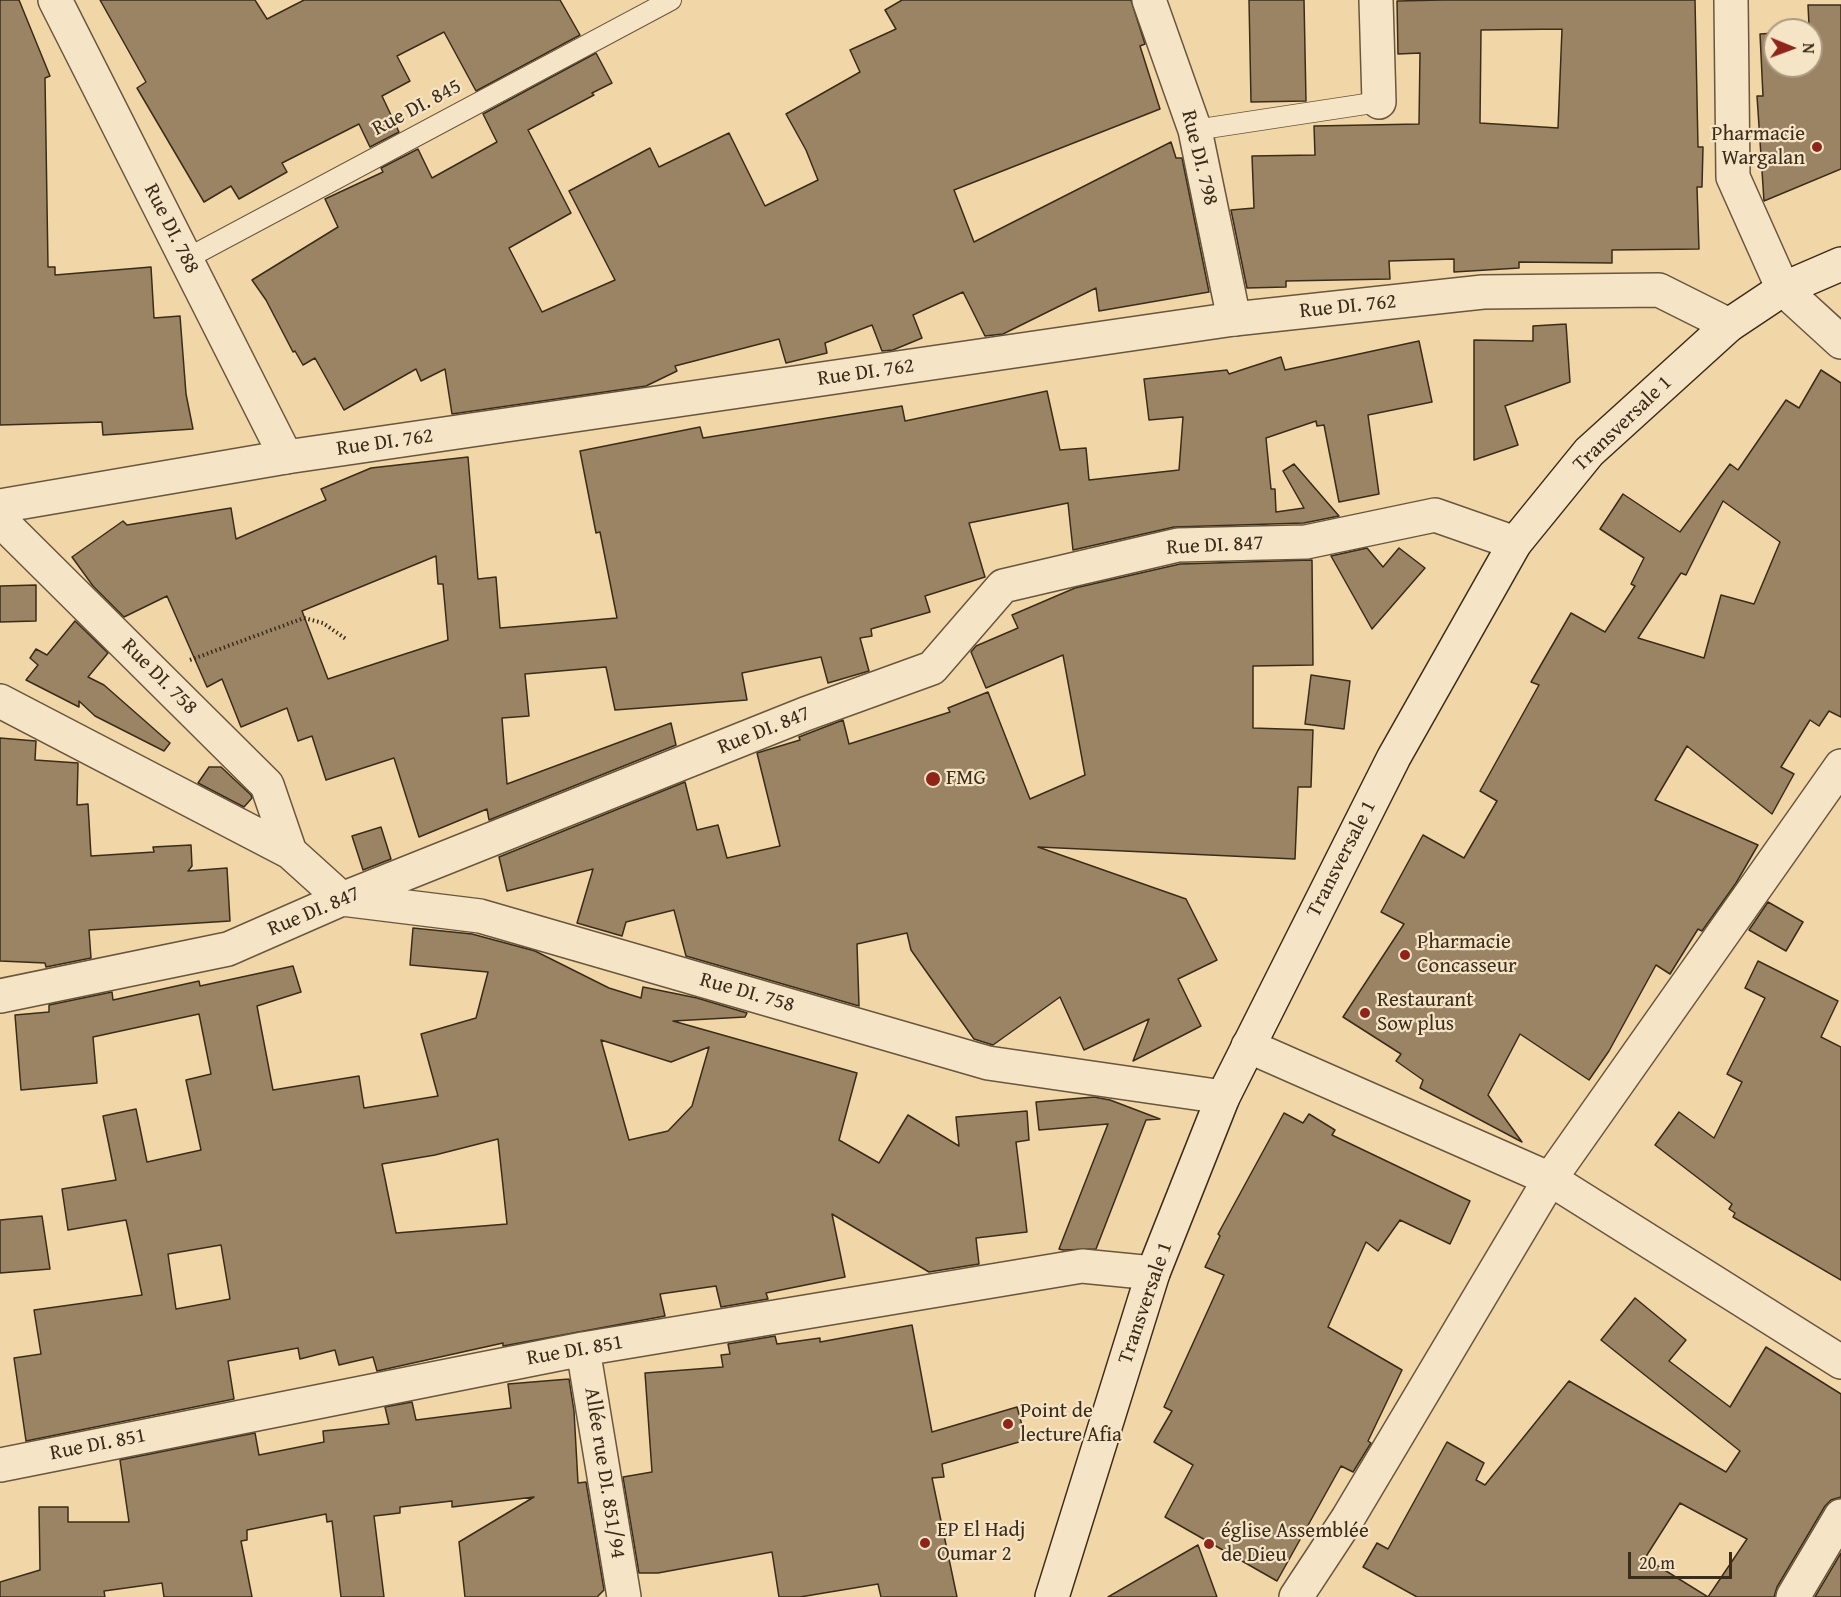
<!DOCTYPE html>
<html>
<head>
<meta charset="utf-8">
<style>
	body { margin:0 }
	#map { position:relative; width:1841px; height:1597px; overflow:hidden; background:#f1d6a8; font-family:"Gentium Book Plus",serif }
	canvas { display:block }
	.north { position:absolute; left:1763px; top:18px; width:60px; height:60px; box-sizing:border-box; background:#f6e4c6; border:2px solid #ab9a81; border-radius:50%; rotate:91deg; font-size:16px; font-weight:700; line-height:24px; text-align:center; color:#3b2c1a }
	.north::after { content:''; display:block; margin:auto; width:21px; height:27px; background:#8f2418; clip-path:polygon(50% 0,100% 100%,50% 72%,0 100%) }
	.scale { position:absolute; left:1628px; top:1552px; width:104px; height:27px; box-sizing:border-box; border:3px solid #3b2c1a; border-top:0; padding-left:8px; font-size:18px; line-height:21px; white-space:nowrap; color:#3b2c1a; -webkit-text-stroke:4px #f6e4c6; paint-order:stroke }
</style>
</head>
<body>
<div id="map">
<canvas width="1841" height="1597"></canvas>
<div class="north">N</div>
<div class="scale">20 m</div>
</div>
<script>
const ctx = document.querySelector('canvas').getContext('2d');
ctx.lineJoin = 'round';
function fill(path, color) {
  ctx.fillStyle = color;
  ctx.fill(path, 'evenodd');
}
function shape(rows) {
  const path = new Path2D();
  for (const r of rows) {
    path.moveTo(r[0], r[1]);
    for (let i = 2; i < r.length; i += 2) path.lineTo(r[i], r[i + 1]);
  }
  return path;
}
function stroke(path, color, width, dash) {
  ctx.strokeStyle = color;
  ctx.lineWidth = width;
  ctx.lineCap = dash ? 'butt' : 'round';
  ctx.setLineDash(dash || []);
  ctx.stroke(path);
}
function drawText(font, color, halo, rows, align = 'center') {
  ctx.font = font + ' "Gentium Book Plus",serif';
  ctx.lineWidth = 4.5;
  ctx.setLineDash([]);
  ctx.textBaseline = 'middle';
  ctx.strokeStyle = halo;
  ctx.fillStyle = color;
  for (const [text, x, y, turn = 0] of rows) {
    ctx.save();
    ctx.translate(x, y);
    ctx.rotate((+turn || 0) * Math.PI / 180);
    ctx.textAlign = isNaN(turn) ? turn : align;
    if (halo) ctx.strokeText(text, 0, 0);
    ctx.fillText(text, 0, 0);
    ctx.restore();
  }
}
const building = shape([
	[0,0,19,0,50,76,45,78,48,267,55,267,55,275,151,267,154,318,180,316,186,394,193,429,103,435,102,422,0,425,0,0],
	[100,0,255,0,267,19,304,0,560,0,580,35,476,91,444,32,397,56,410,81,382,96,399,132,370,147,359,124,282,163,287,172,239,199,231,186,204,202,137,88,146,82,100,0],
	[902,0,1131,0,1145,44,1140,46,1160,109,954,190,974,242,1171,142,1176,158,1182,158,1209,292,1099,311,1096,288,1003,334,985,336,963,292,913,315,922,338,893,350,882,351,872,325,825,343,827,353,786,363,779,339,675,366,677,371,646,386,452,414,445,369,421,381,416,369,344,410,315,358,303,365,295,351,293,352,266,300,252,280,338,227,325,199,383,172,381,168,418,149,432,178,497,142,483,114,596,53,612,83,592,93,594,95,528,130,571,213,509,248,542,312,615,280,569,191,650,148,659,167,729,133,765,206,818,180,806,150,786,114,860,72,850,50,896,29,885,10,902,0],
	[1249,0,1304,0,1306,101,1251,102,1249,0],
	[1443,0,1695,0,1698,147,1703,147,1702,187,1697,187,1699,249,1612,250,1612,263,1519,262,1519,268,1454,272,1454,259,1389,261,1390,279,1286,281,1286,287,1247,288,1231,210,1254,208,1252,156,1315,155,1314,126,1419,124,1420,53,1398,54,1397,1,1443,0],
	[1562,29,1558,128,1480,123,1481,30,1562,29],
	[1808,5,1841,5,1841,169,1764,201,1757,96,1763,96,1760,34,1775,33,1775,66,1811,66,1808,5],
	[1566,324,1570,382,1505,406,1518,445,1474,460,1474,340,1533,341,1533,326,1566,324],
	[1419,341,1432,402,1368,415,1379,494,1339,502,1324,425,1317,426,1316,421,1266,438,1271,489,1275,489,1276,512,1304,508,1283,471,1294,464,1339,516,1304,523,1174,527,1073,550,1068,503,969,523,985,577,925,596,930,612,871,629,872,636,860,638,869,671,828,683,821,657,742,673,747,700,615,710,606,667,525,674,529,716,502,718,507,784,671,723,676,745,489,820,487,809,419,837,394,758,326,780,312,736,298,741,287,708,241,727,222,679,207,687,167,596,124,617,93,586,72,557,123,521,127,525,231,508,236,539,326,500,321,489,371,468,468,457,478,579,496,577,500,628,617,618,600,532,596,533,580,451,700,427,703,438,902,406,905,421,1047,391,1060,450,1086,448,1089,480,1179,470,1183,417,1149,420,1144,379,1227,370,1229,374,1281,357,1285,370,1419,341],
	[436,556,438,584,443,584,448,640,328,679,302,611,436,556],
	[1821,370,1841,383,1841,717,1829,711,1819,726,1810,720,1781,767,1794,774,1772,814,1687,746,1655,800,1758,845,1736,883,1702,931,1698,929,1670,974,1656,965,1609,1051,1589,1080,1520,1034,1488,1095,1522,1142,1420,1088,1423,1080,1396,1061,1401,1054,1343,1017,1404,924,1381,912,1423,835,1464,858,1497,801,1480,791,1539,685,1531,682,1571,613,1605,632,1635,586,1631,584,1644,558,1600,529,1623,494,1680,532,1730,464,1738,470,1786,400,1799,408,1821,370],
	[1723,501,1780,542,1754,604,1721,595,1704,658,1638,638,1681,573,1686,575,1723,501],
	[1367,548,1383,567,1399,548,1425,568,1372,629,1331,556,1367,548],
	[1312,560,1313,665,1253,666,1253,728,1313,730,1311,787,1298,787,1295,859,1038,847,1186,899,1217,960,1178,979,1201,1026,1133,1061,1149,1019,1084,1050,1060,997,993,1045,974,1039,911,950,907,933,857,944,859,1006,686,956,674,910,626,922,622,936,577,923,593,869,507,891,499,857,685,782,697,830,718,825,727,858,780,846,757,753,800,740,799,737,843,720,849,744,950,712,948,708,988,692,1030,799,1085,775,1063,655,986,688,971,652,976,646,1018,628,1012,615,1075,588,1180,564,1312,560],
	[36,585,36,621,0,622,0,586,36,585],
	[75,621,108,653,88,677,104,685,170,743,164,751,95,716,79,701,79,707,26,680,38,665,30,658,36,649,47,655,75,621],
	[1311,675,1350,681,1344,729,1305,724,1311,675],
	[0,738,36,741,35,760,78,763,77,805,88,804,91,856,154,852,153,847,191,845,192,866,188,871,227,868,230,921,89,930,91,958,46,967,45,963,0,961,0,738],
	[209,767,221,767,251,795,252,798,244,807,198,783,209,767],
	[381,827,391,859,363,870,352,836,381,827],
	[1768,902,1803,922,1786,951,1749,930,1768,902],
	[413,928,472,934,535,951,609,988,641,998,643,987,697,998,747,1013,745,1017,673,1021,857,1073,839,1140,879,1163,908,1115,959,1146,956,1117,1027,1111,1029,1140,1016,1142,1027,1232,976,1238,979,1264,929,1272,832,1214,845,1277,766,1293,768,1299,721,1307,716,1286,660,1294,665,1316,503,1346,503,1343,377,1371,373,1357,339,1365,335,1350,300,1359,298,1348,228,1361,234,1399,26,1441,14,1358,41,1354,34,1310,142,1295,126,1220,68,1230,62,1189,116,1180,103,1116,136,1109,147,1162,201,1150,186,1080,211,1074,199,1014,93,1037,97,1083,21,1090,15,1015,49,1012,49,1005,112,992,113,1000,199,981,200,986,293,966,301,992,257,1006,273,1090,359,1076,364,1108,438,1096,421,1034,476,1018,488,972,410,965,413,928],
	[601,1040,671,1062,709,1047,692,1106,668,1131,629,1140,601,1040],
	[498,1139,507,1224,396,1233,382,1164,435,1155,498,1139],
	[221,1245,230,1299,176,1309,168,1254,221,1245],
	[1758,961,1838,1001,1821,1037,1841,1047,1841,1280,1733,1217,1735,1213,1729,1209,1732,1204,1655,1145,1679,1112,1714,1138,1742,1082,1727,1074,1765,998,1745,988,1758,961],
	[1094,1097,1110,1100,1160,1119,1146,1120,1096,1249,1063,1250,1059,1249,1108,1124,1039,1130,1036,1102,1094,1097],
	[1284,1113,1303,1123,1309,1114,1335,1130,1332,1135,1470,1201,1450,1244,1400,1220,1378,1251,1366,1242,1328,1327,1402,1370,1368,1441,1371,1443,1353,1472,1341,1466,1277,1581,1165,1517,1193,1465,1154,1442,1172,1411,1164,1407,1224,1275,1205,1267,1220,1236,1218,1234,1284,1113],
	[42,1216,50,1269,0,1273,0,1220,42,1216],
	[1635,1298,1686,1340,1669,1361,1730,1407,1766,1347,1841,1394,1841,1497,1831,1500,1825,1506,1777,1587,1774,1597,1708,1597,1747,1539,1680,1503,1645,1558,1708,1597,1417,1597,1363,1567,1377,1543,1388,1549,1447,1442,1484,1463,1476,1480,1485,1485,1569,1381,1726,1472,1740,1451,1601,1340,1635,1298],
	[912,1325,932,1432,1017,1407,1026,1440,942,1464,944,1477,932,1478,957,1597,881,1597,878,1584,800,1597,779,1597,772,1552,658,1573,639,1573,623,1477,652,1472,645,1373,723,1367,721,1355,730,1354,728,1344,775,1336,777,1344,820,1338,820,1342,912,1325],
	[569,1379,574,1411,578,1483,586,1482,604,1590,597,1597,465,1597,459,1542,534,1497,452,1507,452,1501,400,1507,400,1513,374,1516,384,1597,341,1597,332,1521,327,1522,326,1514,247,1530,247,1540,241,1541,252,1597,164,1597,162,1583,104,1591,105,1597,0,1597,0,1582,40,1570,39,1507,68,1507,68,1522,129,1522,120,1460,255,1433,259,1455,324,1442,323,1431,389,1424,385,1407,412,1402,416,1420,511,1408,508,1384,569,1379],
	[1198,1545,1217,1597,1108,1597,1198,1545],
	[1841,1553,1841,1597,1815,1597,1841,1553]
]);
fill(building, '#9a8464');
stroke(building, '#3b2c1a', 1.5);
const service = shape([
	[1195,130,1379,102],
	[186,259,671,0]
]);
const minor = shape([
	[55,0,286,457],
	[1149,0,1195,130,1234,319],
	[1376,0,1379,102],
	[1731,0,1733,177,1783,289,1841,342],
	[0,520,267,785,290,852],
	[0,701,290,852,342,899,480,916,988,1063,1223,1097],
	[0,996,228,949,342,899,805,714,932,668,1003,586,1178,545,1306,542,1435,515,1515,543],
	[1248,1046,1550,1179,1841,1362],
	[583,1349,624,1597],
	[0,1465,583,1349,1082,1266,1153,1273],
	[1296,1597,1348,1518,1550,1179,1841,766],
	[1793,1597,1841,1516]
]);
const tertiary = shape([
	[0,506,286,457,1234,319,1483,292,1659,290,1729,325]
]);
const secondary = shape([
	[1052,1597,1153,1273,1223,1097,1394,757,1515,543,1589,452,1729,325,1783,289,1841,264]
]);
stroke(service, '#68563e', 22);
stroke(minor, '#68563e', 36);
stroke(tertiary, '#68563e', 36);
stroke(secondary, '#3b2c1a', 36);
stroke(shape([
	[190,660,304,618,323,623,346,639]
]), '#3b2c1a', 4, [1.5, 3]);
stroke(service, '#f6e4c6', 20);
stroke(minor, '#f6e4c6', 33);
stroke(tertiary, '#f6e4c6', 33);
stroke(secondary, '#f6e4c6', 33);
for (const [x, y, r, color] of [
	[1817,147,6,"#8f2418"],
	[933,779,8,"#8f2418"],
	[1405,955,6,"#8f2418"],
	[1365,1013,6,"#8f2418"],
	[1008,1424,6,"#8f2418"],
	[925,1543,6,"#8f2418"],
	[1209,1544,6,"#8f2418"]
]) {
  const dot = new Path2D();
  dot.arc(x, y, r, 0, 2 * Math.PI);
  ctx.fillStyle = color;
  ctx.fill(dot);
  stroke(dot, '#f6e4c6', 2);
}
drawText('21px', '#3b2c1a', '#f6e4c6', [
	["Rue DI. 845",417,108,-28],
	["Rue DI. 798",1199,158,76],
	["Rue DI. 788",171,229,63],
	["Rue DI. 762",1348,307,-6],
	["Rue DI. 762",866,373,-8],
	["Transversale 1",1623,424,-44],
	["Rue DI. 762",385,443,-8],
	["Rue DI. 847",1215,546,-3],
	["Rue DI. 758",159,677,45],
	["Rue DI. 847",764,731,-22],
	["Transversale 1",1342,859,-63],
	["Rue DI. 847",314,912,-23],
	["Rue DI. 758",747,993,16],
	["Transversale 1",1146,1303,-71],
	["Rue DI. 851",575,1351,-10],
	["Rue DI. 851",98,1445,-11],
	["Allée rue DI. 851/94",604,1473,81]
]);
drawText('21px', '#3b2c1a', '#f6e4c6', [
	["Pharmacie",1805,135,"right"],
	["Wargalan",1805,159,"right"],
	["FMG",946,779],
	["Pharmacie",1417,943],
	["Concasseur",1417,967],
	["Restaurant",1377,1001],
	["Sow plus",1377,1025],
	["Point de",1020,1412],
	["lecture Afia",1020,1436],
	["EP El Hadj",937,1531],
	["Oumar 2",937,1555],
	["église Assemblée",1221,1532],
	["de Dieu",1221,1556]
], 'left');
</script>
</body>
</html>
